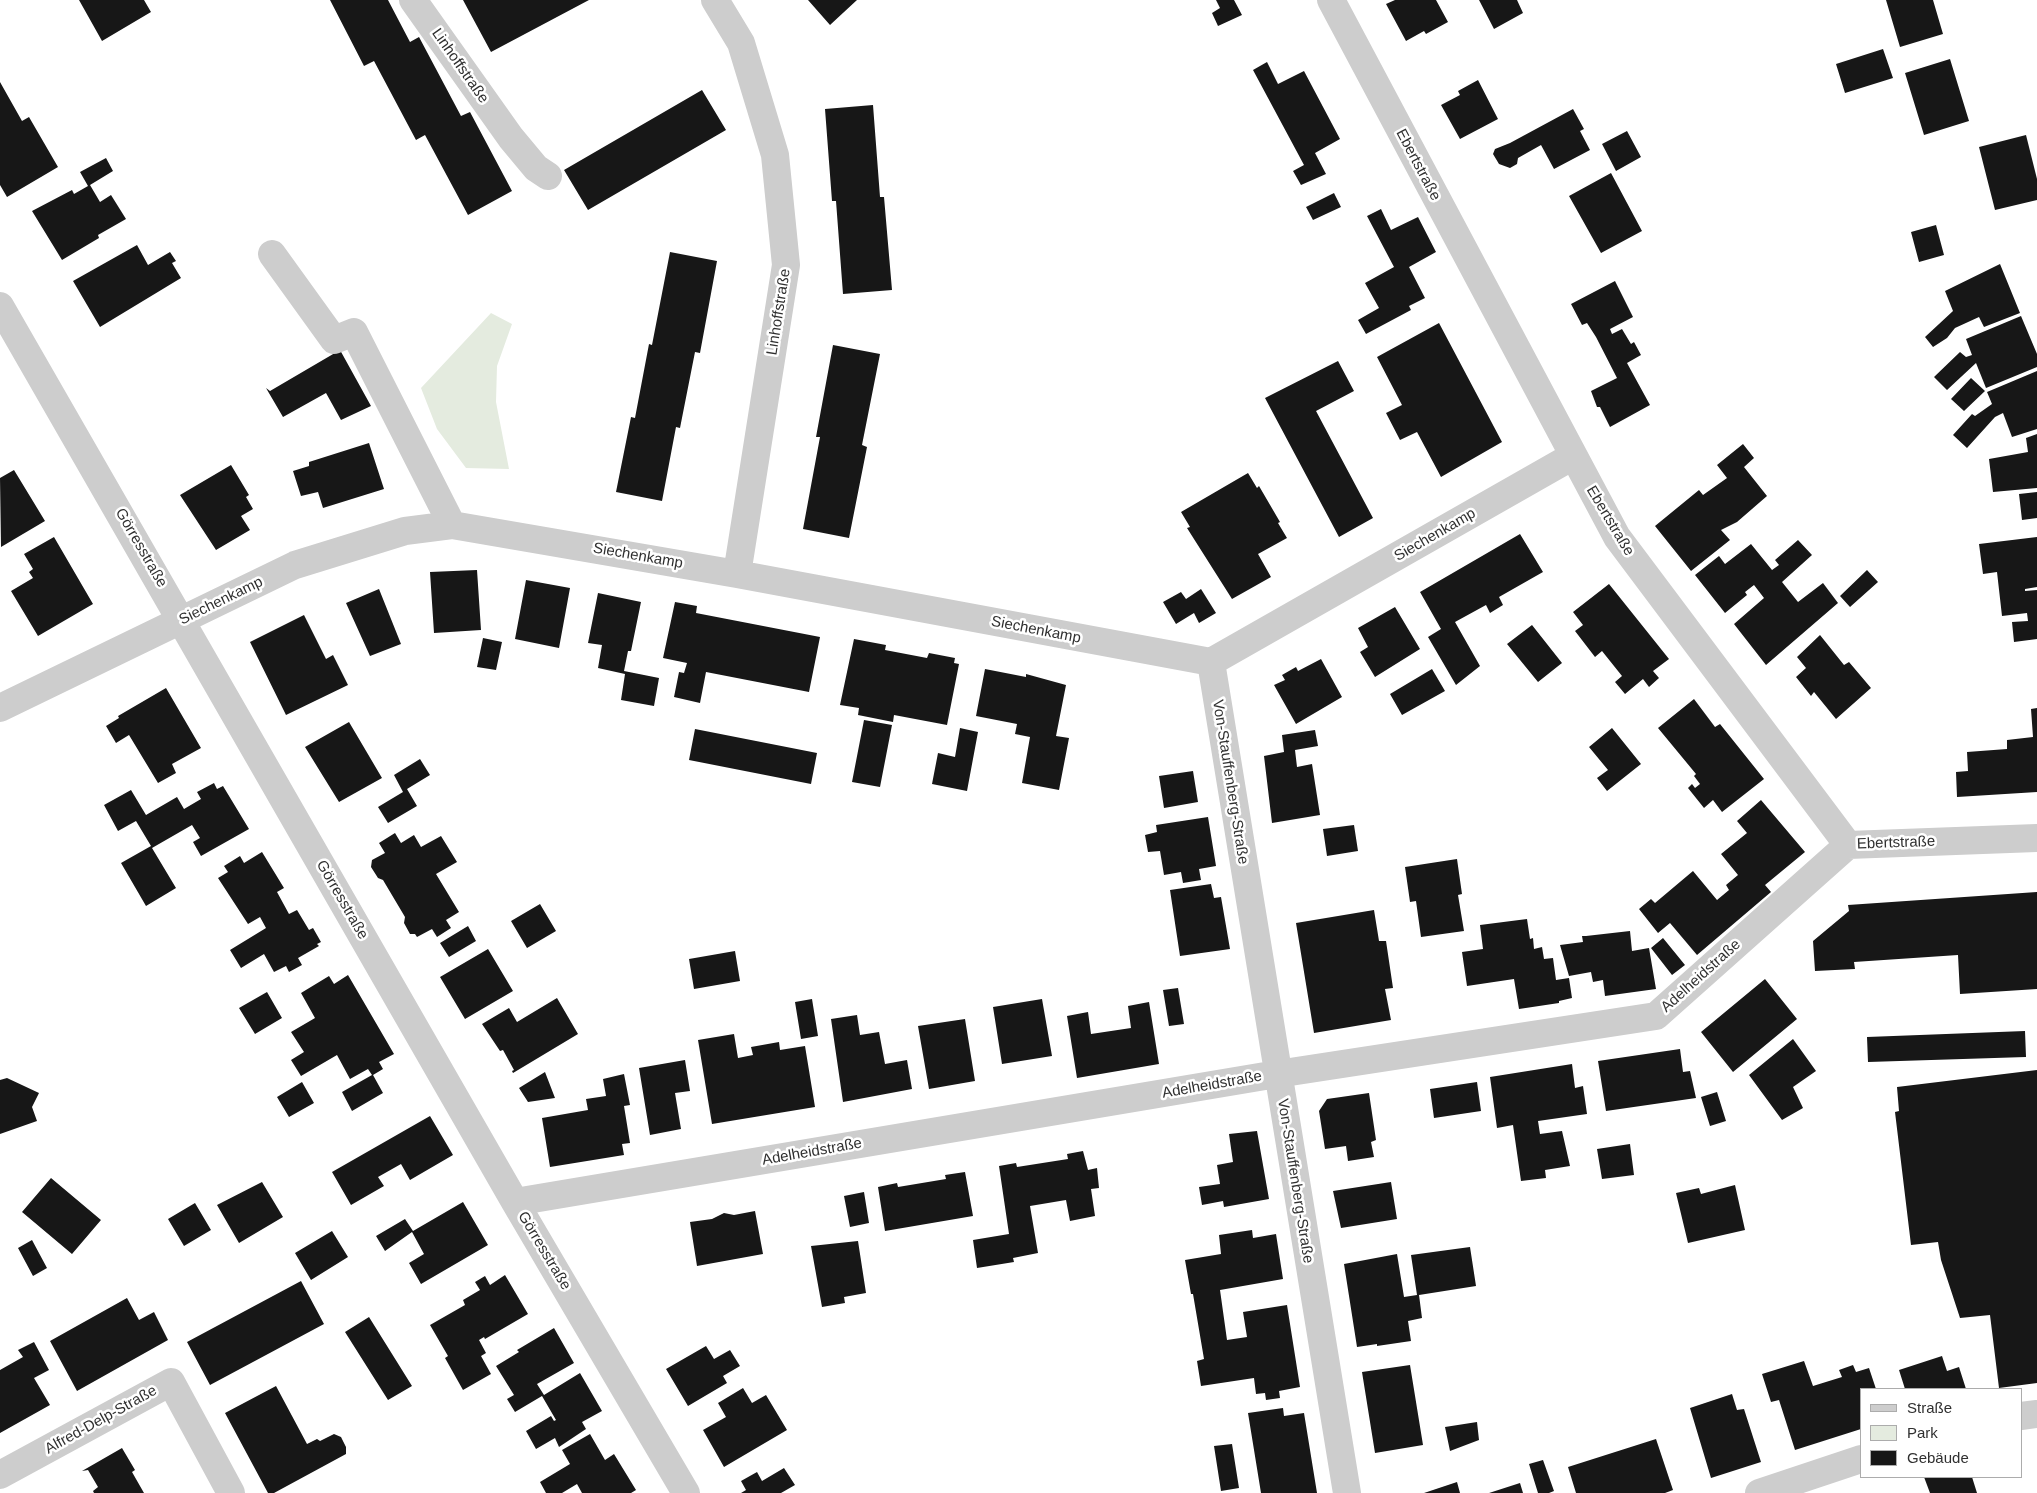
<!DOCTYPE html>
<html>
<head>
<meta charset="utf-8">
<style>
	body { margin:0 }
	#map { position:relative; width:2037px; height:1493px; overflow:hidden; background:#fff; font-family:Arial,sans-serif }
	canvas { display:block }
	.legend { position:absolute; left:1860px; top:1388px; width:162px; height:90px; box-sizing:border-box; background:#fff; border:1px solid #acacac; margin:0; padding:6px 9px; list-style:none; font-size:15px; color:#303030 }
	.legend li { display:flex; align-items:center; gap:10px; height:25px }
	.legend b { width:25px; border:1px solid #acacac }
</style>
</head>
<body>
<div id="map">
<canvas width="2037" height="1493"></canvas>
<ul class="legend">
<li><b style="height:6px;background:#cdcdcd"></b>Straße</li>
<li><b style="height:14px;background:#e4ebdf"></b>Park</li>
<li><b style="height:14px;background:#171717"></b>Gebäude</li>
</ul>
</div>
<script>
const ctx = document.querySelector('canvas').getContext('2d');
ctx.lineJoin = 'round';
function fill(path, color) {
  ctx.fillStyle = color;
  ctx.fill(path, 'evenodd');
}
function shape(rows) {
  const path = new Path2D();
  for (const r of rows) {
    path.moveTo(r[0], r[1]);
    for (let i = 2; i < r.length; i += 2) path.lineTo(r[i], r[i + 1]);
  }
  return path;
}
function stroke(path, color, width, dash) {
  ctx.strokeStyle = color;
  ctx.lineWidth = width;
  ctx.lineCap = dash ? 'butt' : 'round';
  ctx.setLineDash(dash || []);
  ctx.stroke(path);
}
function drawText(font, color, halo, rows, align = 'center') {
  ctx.font = font + ' Arial,sans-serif';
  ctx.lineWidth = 5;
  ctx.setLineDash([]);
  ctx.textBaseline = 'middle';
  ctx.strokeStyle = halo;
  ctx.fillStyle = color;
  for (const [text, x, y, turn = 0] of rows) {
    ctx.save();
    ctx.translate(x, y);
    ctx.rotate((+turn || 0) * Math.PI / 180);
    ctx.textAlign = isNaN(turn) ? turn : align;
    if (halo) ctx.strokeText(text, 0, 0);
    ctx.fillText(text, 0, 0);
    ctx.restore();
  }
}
fill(shape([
	[491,313,512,324,497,366,496,402,509,469,466,468,437,429,421,388]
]), '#e4ebdf');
fill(shape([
	[79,0,144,0,151,12,102,41],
	[330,0,388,0,410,42,419,37,461,116,470,112,512,191,468,215,425,135,416,140,374,61,364,66],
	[463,0,589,0,491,52],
	[808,0,857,0,830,25],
	[1216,0,1234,0,1242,15,1218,26,1212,13,1220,8],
	[1395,0,1436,0,1448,22,1426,34,1424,31,1406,41,1386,4],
	[1479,0,1517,0,1523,13,1494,29],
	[1886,0,1933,0,1943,34,1900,47],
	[1883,49,1893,78,1845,93,1836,64],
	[1950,59,1969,121,1924,135,1905,73],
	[1267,62,1278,84,1304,71,1340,139,1315,153,1326,174,1301,185,1293,171,1304,165,1253,70],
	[1478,80,1498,119,1460,139,1441,105,1460,95,1458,91],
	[0,82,22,121,29,117,58,167,7,197,0,185],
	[702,90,726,130,588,210,564,170],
	[873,105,880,197,884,197,892,290,843,294,836,201,832,201,825,109],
	[1573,109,1584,129,1580,131,1590,150,1554,169,1541,145,1518,158,1517,164,1510,168,1499,164,1493,154,1495,149,1510,143],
	[1627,131,1641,157,1616,171,1602,144],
	[2026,135,2037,179,2037,200,1995,210,1979,147],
	[106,158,113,171,90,185,100,202,111,195,126,219,98,235,99,238,62,260,32,211,72,190,74,194,88,186,80,172],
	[1611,173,1642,231,1601,253,1569,196],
	[1334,193,1341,207,1313,220,1306,207],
	[1381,209,1391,230,1418,217,1436,252,1409,267,1425,298,1409,306,1411,310,1366,334,1358,320,1379,308,1365,283,1394,267,1367,216],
	[1936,225,1944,255,1919,262,1911,232],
	[137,245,148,265,170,252,176,261,172,263,181,278,100,327,73,281],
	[670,252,717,261,700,353,695,352,680,428,676,427,662,501,616,492,631,417,635,418,649,344,652,345],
	[2000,264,2020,313,1984,327,1979,317,1955,328,1947,338,1933,347,1925,337,1953,311,1945,291],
	[1615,281,1633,317,1610,329,1612,334,1622,329,1631,344,1634,342,1641,355,1627,363,1650,405,1610,427,1600,407,1597,407,1591,391,1617,378,1596,337,1587,323,1582,325,1571,304],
	[2021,316,2037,354,2037,367,1986,388,1976,363,1947,390,1934,377,1960,352,1966,357,1972,355,1966,339],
	[1439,323,1502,442,1441,477,1417,432,1400,440,1386,413,1402,405,1377,357],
	[833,345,880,354,862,445,867,447,849,538,803,529,820,437,816,437],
	[340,350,371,406,341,420,326,393,283,417,266,388,270,391],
	[1338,361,1354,391,1316,411,1373,518,1339,537,1265,398],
	[2037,371,2037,429,2012,437,2003,413,1995,417,1967,448,1953,435,1972,414,1975,416,1992,404,1987,392],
	[1971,378,1985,391,1964,411,1951,399],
	[2037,434,2037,488,1993,492,1989,459,2028,452,2026,438],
	[369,443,384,489,323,508,318,492,301,496,293,471,309,466,309,462],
	[1743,444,1754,458,1744,467,1767,496,1737,522,1721,530,1730,540,1691,571,1655,526,1699,490,1703,495,1727,478,1717,465],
	[231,465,249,495,246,497,253,509,241,516,250,530,216,550,180,495],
	[14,470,45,521,1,547,0,478],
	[1248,473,1257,488,1259,486,1280,522,1278,523,1287,538,1258,554,1271,577,1232,599,1187,528,1190,527,1181,512],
	[2037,492,2037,518,2022,520,2019,494],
	[1520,534,1543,572,1499,597,1503,605,1490,613,1486,605,1455,622,1480,666,1456,685,1428,637,1441,629,1420,592],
	[54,537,93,604,38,636,11,591,33,578,29,572,33,569,24,554],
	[2037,537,2037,587,2025,589,2025,591,2037,590,2037,639,2014,642,2012,622,2028,621,2027,613,2002,616,1997,572,1983,574,1979,544],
	[1798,540,1812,555,1782,582,1798,602,1823,583,1838,603,1766,665,1734,624,1764,598,1754,585,1745,592,1747,595,1725,613,1695,575,1719,556,1725,564,1751,544,1772,570,1779,565,1775,560],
	[477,570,481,630,434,633,430,572],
	[1867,570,1878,582,1850,607,1840,596],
	[526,580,570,588,559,648,515,639],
	[1609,584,1669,659,1653,671,1659,678,1649,687,1643,679,1625,694,1615,682,1622,676,1602,651,1595,657,1575,631,1583,625,1573,612],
	[379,589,401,644,370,656,346,603],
	[1201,589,1216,613,1199,623,1194,613,1176,624,1163,602,1181,592,1186,599],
	[598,593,641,602,631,651,628,651,624,671,659,678,654,706,621,700,625,674,598,668,602,645,588,643],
	[675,602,697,606,696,613,820,637,809,692,706,672,700,703,674,697,679,672,684,673,687,663,663,658],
	[1395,607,1420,649,1375,677,1360,652,1368,647,1358,628],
	[304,615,326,659,333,655,348,685,286,715,250,642],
	[1532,625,1562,663,1538,682,1507,644],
	[1820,635,1844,665,1849,662,1871,688,1836,719,1814,692,1811,696,1796,677,1806,668,1797,657],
	[483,638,502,642,496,670,477,667],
	[854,639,886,645,885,650,927,658,929,653,955,658,954,663,959,664,947,725,894,715,893,722,858,715,859,708,840,705],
	[1321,659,1342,697,1296,724,1274,685,1285,680,1282,675,1296,667,1298,671],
	[985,669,1026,677,1026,674,1066,685,1056,736,1069,738,1059,790,1022,783,1030,737,1015,734,1017,724,976,716],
	[1432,669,1445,691,1402,715,1390,694],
	[166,688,201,748,172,764,176,773,158,783,129,735,116,743,106,726,119,718,118,716],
	[1694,699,1715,727,1720,724,1764,779,1722,812,1713,800,1704,808,1688,788,1692,784,1695,788,1700,784,1694,776,1696,774,1658,728],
	[2037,708,2037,792,1957,797,1956,772,1968,771,1967,752,2007,749,2007,740,2033,737,2031,709],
	[864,720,892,725,880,787,852,782],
	[349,722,382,778,339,802,305,747],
	[960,728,978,732,967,791,932,784,938,753,955,757],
	[1612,728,1641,764,1607,791,1597,778,1608,770,1589,747],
	[695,729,817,753,811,784,689,760],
	[1315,730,1318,746,1295,750,1297,767,1312,764,1320,815,1272,823,1264,756,1284,752,1282,735],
	[420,759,430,775,407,789,417,806,388,823,378,807,403,792,394,775],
	[1193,771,1198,802,1164,808,1159,776],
	[214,783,217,789,223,786,249,829,201,856,193,842,200,838,192,825,152,848,176,888,146,906,121,863,151,846,136,821,118,831,104,805,131,790,146,815,177,797,184,809,201,799,197,792],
	[1761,800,1805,852,1765,885,1771,892,1697,955,1670,923,1658,933,1639,909,1651,899,1655,903,1693,871,1717,900,1729,890,1726,885,1738,875,1721,854,1747,833,1737,821],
	[1208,817,1216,866,1199,869,1201,880,1183,883,1181,872,1164,875,1160,851,1148,852,1145,835,1157,832,1156,825],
	[1354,825,1358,851,1327,856,1323,829],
	[395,833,401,843,414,835,421,847,441,836,457,862,436,874,459,912,446,920,451,928,437,937,432,929,417,937,415,934,410,934,404,923,405,917,383,880,378,878,371,867,372,860,385,853,379,843],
	[262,852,284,888,277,892,289,914,297,910,309,930,313,928,321,942,317,944,319,946,298,958,302,965,289,972,286,966,274,972,264,954,241,968,230,950,266,928,260,917,248,924,218,878,228,872,224,866,240,856,244,863],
	[1457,859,1462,894,1458,895,1464,931,1421,937,1416,901,1410,902,1405,867],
	[1211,884,1214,898,1221,897,1230,949,1180,956,1170,890],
	[2037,892,2037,989,1960,994,1958,955,1854,962,1855,969,1815,971,1813,941,1849,911,1848,905],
	[540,904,556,931,527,948,511,921],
	[1374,910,1379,941,1386,941,1393,988,1385,989,1391,1020,1314,1033,1296,923],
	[1527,919,1530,939,1533,938,1534,949,1542,947,1544,959,1553,958,1556,980,1569,978,1572,998,1559,1001,1559,1003,1519,1009,1514,979,1467,986,1462,952,1483,949,1480,925],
	[468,926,476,941,449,957,440,943],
	[1630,931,1632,951,1649,948,1656,989,1605,996,1603,980,1593,982,1591,972,1569,976,1560,945,1583,942,1582,936,1586,936],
	[1663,938,1685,965,1672,975,1651,948],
	[488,949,513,991,465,1019,440,977],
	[735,951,740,981,694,989,689,959],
	[348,975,394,1054,379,1062,383,1069,373,1075,383,1093,352,1111,342,1092,372,1075,368,1069,350,1079,337,1055,301,1076,291,1060,304,1052,291,1032,315,1018,301,993,329,976,334,984],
	[1765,979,1797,1019,1733,1072,1701,1032],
	[1178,988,1184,1024,1169,1026,1163,990],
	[267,992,282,1018,255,1034,239,1008],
	[557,998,578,1034,513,1073,512,1071,514,1070,503,1050,500,1051,482,1024,509,1008,517,1022],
	[812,999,818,1036,801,1039,795,1002],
	[1042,999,1052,1056,1002,1064,993,1007],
	[1149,1002,1159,1064,1077,1078,1067,1016,1088,1012,1091,1034,1131,1028,1128,1006],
	[857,1015,860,1035,879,1032,885,1064,907,1060,912,1089,843,1102,831,1019],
	[965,1019,975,1081,929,1089,918,1026],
	[2025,1031,2026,1057,1868,1062,1867,1037],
	[734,1034,738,1058,753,1055,751,1047,779,1042,780,1050,805,1046,815,1107,712,1124,698,1040],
	[1793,1039,1816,1071,1793,1087,1803,1108,1782,1120,1749,1075],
	[1680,1049,1683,1072,1690,1071,1696,1098,1606,1111,1598,1061],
	[685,1060,690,1091,675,1093,681,1129,650,1135,639,1068],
	[1572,1064,1575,1088,1583,1086,1587,1114,1538,1121,1540,1134,1562,1131,1570,1166,1545,1170,1546,1178,1521,1181,1513,1125,1497,1128,1490,1077],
	[2037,1070,2037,1383,1999,1388,1990,1315,1960,1318,1941,1260,1938,1242,1911,1245,1895,1112,1899,1111,1897,1087],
	[545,1072,555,1098,528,1102,519,1088],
	[624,1074,630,1105,624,1106,630,1143,622,1144,624,1155,550,1167,542,1118,588,1110,586,1099,606,1096,603,1079],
	[7,1078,39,1093,32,1107,37,1121,0,1134,0,1080],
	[302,1082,314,1103,289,1117,277,1097],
	[1477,1082,1481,1111,1434,1118,1430,1089],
	[1717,1092,1726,1121,1710,1126,1701,1097],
	[1369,1093,1376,1140,1371,1142,1374,1157,1348,1161,1346,1146,1325,1149,1319,1111,1327,1099],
	[430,1116,453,1155,410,1180,401,1164,378,1177,384,1186,351,1205,332,1172],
	[1257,1131,1269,1199,1224,1207,1223,1201,1202,1205,1199,1187,1220,1184,1217,1165,1233,1162,1229,1134],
	[1630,1144,1634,1175,1602,1179,1597,1149],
	[1083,1151,1088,1170,1097,1168,1099,1188,1091,1189,1095,1216,1070,1221,1066,1200,1030,1206,1038,1253,1013,1258,1014,1262,977,1268,973,1240,1009,1234,999,1166,1016,1163,1017,1167,1068,1159,1067,1154],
	[965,1172,973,1216,885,1231,878,1187,897,1183,898,1187,946,1179,945,1175],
	[51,1178,101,1220,72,1254,22,1212],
	[262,1182,283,1217,239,1243,217,1205],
	[1391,1182,1397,1219,1341,1228,1333,1191],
	[1735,1185,1745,1230,1688,1243,1676,1193,1699,1188,1701,1194],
	[864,1192,869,1223,850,1227,844,1196],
	[463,1202,488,1245,421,1284,409,1263,424,1254,412,1232,385,1251,376,1236,405,1219,413,1231],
	[195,1203,211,1230,184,1246,168,1219],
	[755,1211,763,1254,697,1266,690,1222,712,1219,724,1213,734,1215],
	[1252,1230,1253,1238,1276,1234,1283,1279,1220,1290,1227,1340,1247,1337,1243,1312,1287,1305,1300,1387,1279,1391,1280,1398,1266,1400,1265,1393,1256,1394,1254,1378,1201,1386,1197,1361,1204,1359,1193,1294,1191,1294,1185,1260,1221,1254,1219,1235],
	[332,1231,348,1257,311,1280,295,1253],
	[32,1240,47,1268,33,1276,18,1248],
	[858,1241,866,1293,844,1297,845,1303,822,1307,811,1246],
	[1470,1247,1476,1286,1419,1295,1422,1318,1408,1321,1411,1341,1377,1346,1377,1344,1357,1347,1344,1264,1397,1254,1404,1297,1417,1295,1411,1255],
	[505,1275,528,1314,485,1339,484,1337,479,1340,486,1353,481,1356,491,1374,463,1390,445,1358,448,1356,430,1325,465,1305,463,1300,480,1290,475,1282,485,1276,490,1285],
	[301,1281,324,1324,210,1385,187,1342],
	[127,1298,139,1320,154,1312,168,1340,77,1391,50,1341],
	[369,1317,412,1386,388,1400,345,1332],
	[554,1328,574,1363,537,1384,544,1395,580,1373,602,1411,582,1422,586,1429,559,1447,555,1438,536,1449,526,1431,551,1416,554,1421,556,1420,542,1396,515,1412,507,1399,514,1395,496,1366,519,1352,517,1350],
	[34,1342,49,1370,34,1378,50,1405,0,1433,0,1370,23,1357,18,1350],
	[706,1346,714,1359,730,1350,740,1366,723,1376,727,1383,688,1406,666,1369],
	[1942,1356,1947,1371,1959,1367,1966,1389,1905,1389,1899,1370],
	[1804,1361,1813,1386,1842,1377,1839,1370,1853,1365,1856,1372,1869,1368,1876,1389,1861,1389,1861,1429,1795,1450,1779,1400,1771,1402,1762,1374],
	[1410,1365,1423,1445,1375,1453,1362,1372],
	[276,1386,307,1444,317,1439,320,1441,334,1434,341,1437,346,1447,346,1454,274,1493,268,1493,225,1413],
	[743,1388,752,1403,766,1395,787,1430,724,1467,703,1430,726,1417,718,1403],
	[1732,1394,1737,1410,1744,1409,1761,1462,1711,1478,1690,1408],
	[1283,1408,1284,1416,1304,1413,1317,1493,1261,1493,1248,1413],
	[1477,1422,1479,1440,1450,1451,1445,1427],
	[590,1434,605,1460,614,1454,636,1490,631,1493,582,1493,577,1484,562,1493,546,1493,540,1482,570,1464,562,1450],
	[1656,1439,1673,1490,1665,1493,1576,1493,1568,1467],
	[1232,1444,1239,1488,1221,1491,1214,1446],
	[122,1448,135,1470,132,1472,144,1493,94,1493,93,1491,98,1487,88,1470,82,1471],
	[1543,1460,1554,1491,1549,1493,1538,1493,1529,1464],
	[784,1468,795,1485,781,1493,741,1493,746,1490,741,1481,757,1472,762,1481],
	[1924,1477,1972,1477,1977,1493,1930,1493],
	[1457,1482,1460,1493,1424,1493],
	[1520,1483,1523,1493,1489,1493]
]), '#171717');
stroke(shape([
	[413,0,511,138,536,168,548,176],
	[715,0,741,43,775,155,786,265,737,574],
	[1331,0,1617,537,1848,845,2037,838],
	[272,254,334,340,354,332,452,525],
	[0,306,515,1202,686,1493],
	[1211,662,1347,1493],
	[0,708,295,565,405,531,452,525,737,574,1211,662,1573,456],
	[515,1202,1277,1074,1656,1016,1848,845],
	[2021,1416,2037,1414],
	[0,1475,171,1382,231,1493],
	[1759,1493,1861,1459]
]), '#cdcdcd', 28);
drawText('15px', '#303030', '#fff', [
	["Linhoffstraße",460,66,55],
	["Ebertstraße",1418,165,62],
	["Linhoffstraße",779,312,-81],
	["Ebertstraße",1610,521,59],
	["Siechenkamp",1435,535,-30],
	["Görresstraße",141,548,60],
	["Siechenkamp",638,556,10],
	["Siechenkamp",221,601,-26],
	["Siechenkamp",1036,630,11],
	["Von-Stauffenberg-Straße",1230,782,81],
	["Ebertstraße",1896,843,-2],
	["Görresstraße",342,900,60],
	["Adelheidstraße",1701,976,-42],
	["Adelheidstraße",1212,1085,-10],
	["Adelheidstraße",812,1152,-10],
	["Von-Stauffenberg-Straße",1295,1181,81],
	["Görresstraße",544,1251,59],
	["Alfred-Delp-Straße",101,1420,-29]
]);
</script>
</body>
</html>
